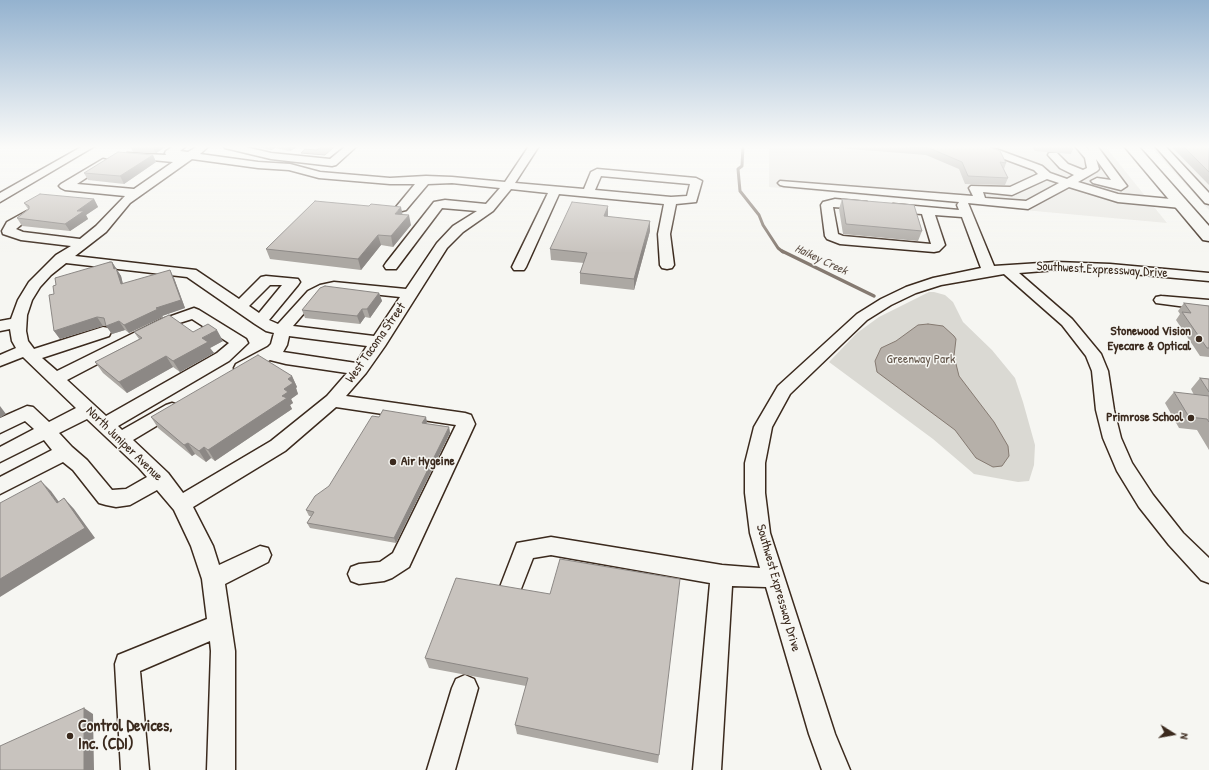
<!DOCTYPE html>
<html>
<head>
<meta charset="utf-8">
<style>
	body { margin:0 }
	#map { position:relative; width:1209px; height:770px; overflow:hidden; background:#f6f6f2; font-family:"Patrick Hand",sans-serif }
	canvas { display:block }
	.north { position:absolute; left:1153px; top:714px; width:40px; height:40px; -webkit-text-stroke:3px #f6f6f2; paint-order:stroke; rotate:101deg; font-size:11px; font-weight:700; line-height:16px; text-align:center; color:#3b2a1e }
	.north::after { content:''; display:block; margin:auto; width:14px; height:18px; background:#3b2a1e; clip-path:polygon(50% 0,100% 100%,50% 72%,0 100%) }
</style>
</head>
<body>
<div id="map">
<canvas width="1209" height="770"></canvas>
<div class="north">N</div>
</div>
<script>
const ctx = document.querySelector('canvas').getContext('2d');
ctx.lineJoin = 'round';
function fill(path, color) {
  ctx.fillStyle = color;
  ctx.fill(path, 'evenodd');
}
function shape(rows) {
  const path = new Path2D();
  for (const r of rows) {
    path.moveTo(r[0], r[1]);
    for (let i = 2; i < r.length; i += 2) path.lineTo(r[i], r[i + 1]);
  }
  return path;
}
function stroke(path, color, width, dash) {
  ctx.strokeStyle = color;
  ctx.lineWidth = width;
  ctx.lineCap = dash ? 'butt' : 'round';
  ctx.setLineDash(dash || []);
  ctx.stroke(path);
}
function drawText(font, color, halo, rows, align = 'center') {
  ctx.font = font + ' "Patrick Hand",sans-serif';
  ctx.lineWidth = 3;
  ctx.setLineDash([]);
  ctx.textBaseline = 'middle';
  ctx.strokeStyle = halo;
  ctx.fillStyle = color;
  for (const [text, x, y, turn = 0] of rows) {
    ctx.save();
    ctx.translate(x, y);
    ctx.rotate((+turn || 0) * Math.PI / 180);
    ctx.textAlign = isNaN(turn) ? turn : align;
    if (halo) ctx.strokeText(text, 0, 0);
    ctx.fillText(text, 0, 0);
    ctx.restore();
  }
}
fill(shape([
	[769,146,1105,146,1167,223,769,187],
	[1150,146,1209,146,1209,210]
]), '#e8e7e2');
fill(shape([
	[929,292,934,292,945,295,953,302,963,322,992,350,1015,378,1023,402,1035,445,1034,465,1029,481,1018,482,974,474,933,439,829,362,857,333,879,317]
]), '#dad9d3');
const water = shape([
	[322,146,334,147,325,155,301,153,305,149,317,150,322,146],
	[928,324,943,326,954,336,956,339,954,356,959,376,994,422,1008,446,1009,456,1002,466,993,467,976,458,955,430,877,372,875,361,881,348,896,341,918,325,928,324]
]);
fill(water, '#b6b0a9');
stroke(water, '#857a71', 1);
stroke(shape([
	[743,146,742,166,738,169,740,191,759,215,763,225,778,248,783,252]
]), '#857a71', 3);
stroke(shape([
	[782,251,874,296]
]), '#857a71', 3.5);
const minor = shape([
	[83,146,95,146,0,202,0,193,83,146],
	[174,146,186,146,180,151,188,152,198,146,209,146,200,154,258,162,290,164,320,172,390,178,426,176,452,177,505,182,529,146,539,146,515,183,584,189,591,172,597,169,696,178,702,181,696,202,676,204,670,234,674,265,672,268,667,269,662,268,660,265,658,234,664,204,559,194,526,267,524,270,514,270,512,267,548,193,511,189,493,211,463,232,447,248,385,346,366,373,346,396,465,413,471,415,475,424,409,567,392,578,384,581,359,584,351,581,348,574,351,567,359,564,380,562,393,553,456,425,336,407,285,451,193,507,213,546,219,565,260,546,268,548,271,555,268,562,225,584,235,651,235,770,207,770,211,651,210,641,140,671,149,770,121,770,115,664,118,655,207,619,202,579,191,546,174,510,157,490,130,505,116,507,106,505,99,503,73,470,63,462,0,494,0,477,52,450,44,440,0,462,0,447,34,429,25,421,0,433,0,418,27,406,33,407,49,422,76,408,23,357,0,366,0,355,16,348,12,341,10,329,0,331,0,321,11,319,18,300,29,282,56,255,71,246,21,240,3,234,2,231,7,222,27,211,33,215,16,229,23,232,80,239,96,226,125,196,65,190,61,188,59,186,61,184,103,159,107,160,109,162,107,164,77,184,134,189,173,162,131,158,126,155,127,153,166,155,165,153,166,151,174,146],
	[192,159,258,168,289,170,319,178,390,184,415,184,396,207,402,211,406,210,428,184,452,183,500,188,486,204,445,200,434,202,386,263,384,266,386,269,396,269,442,208,477,211,453,226,437,243,406,289,334,282,320,285,308,291,278,324,269,320,298,285,300,282,298,279,266,276,261,277,239,299,196,270,75,256,106,232,130,203,192,159],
	[601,176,690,184,687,196,671,197,595,190,601,176],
	[66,263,187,277,255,324,266,331,274,333,271,344,268,347,236,364,234,368,236,372,242,374,248,372,270,360,286,364,347,373,327,396,271,441,183,493,168,473,133,440,178,413,181,409,178,405,172,403,166,405,122,430,118,426,229,361,248,343,246,339,199,310,194,308,160,320,57,371,42,358,109,336,111,332,109,328,103,327,34,349,28,341,26,331,27,315,32,300,40,287,51,275,66,263],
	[270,285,282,285,259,313,249,306,270,285],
	[334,290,400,297,374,336,293,326,318,297,334,290],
	[192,319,229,343,217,353,106,416,67,380,170,326,192,319],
	[289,336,367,346,356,363,283,352,287,345,289,336],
	[87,419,139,468,147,477,126,489,112,490,87,460,72,447,59,433,87,419],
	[224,146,241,146,271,153,330,159,346,146,357,146,336,165,332,166,271,159,225,148,224,146],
	[1075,146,1085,146,1089,150,1087,146,1097,146,1127,186,1121,190,1093,183,1091,181,1097,178,1111,180,1096,159,1099,169,1097,171,1078,182,1118,194,1181,200,1187,204,1181,208,1118,202,1069,187,1028,209,968,203,994,266,1056,262,1110,264,1209,273,1209,281,1110,272,1056,270,1019,273,1072,319,1101,354,1108,371,1114,410,1121,438,1132,463,1153,495,1183,533,1209,558,1209,583,1201,580,1169,545,1139,507,1117,471,1103,438,1096,410,1092,371,1086,356,1062,325,1004,274,941,285,916,293,891,305,867,320,790,394,772,427,765,463,765,493,770,533,835,734,850,770,822,770,809,734,766,587,732,586,721,770,693,770,710,583,551,555,533,558,519,594,511,597,503,594,500,587,517,543,551,537,722,565,760,568,750,533,745,493,745,463,754,427,778,386,857,314,881,299,906,287,933,278,981,268,962,217,935,215,945,245,939,251,934,252,840,244,827,239,825,236,821,205,823,202,835,199,867,202,869,205,867,208,863,209,833,207,838,234,843,236,931,244,922,214,893,212,887,208,893,204,959,210,957,205,959,202,784,186,780,185,778,183,780,181,973,196,969,188,971,186,1010,187,1038,174,1034,170,988,153,987,151,988,149,996,149,1042,166,1050,173,1067,179,1074,175,1060,168,1048,155,1049,153,1057,153,1068,164,1083,170,1087,168,1085,158,1075,146],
	[1047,179,1059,183,1026,201,985,198,983,192,1012,195,1047,179],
	[1155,146,1165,146,1209,193,1209,204,1205,203,1155,146],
	[1161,296,1209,300,1209,310,1156,303,1154,300,1156,297,1161,296],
	[465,675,474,679,478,688,455,770,427,770,452,688,456,679,465,675]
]);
const major = shape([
	[1124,146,1138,146,1209,226,1209,241,1203,240,1124,146]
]);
stroke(minor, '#3b2a1e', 3);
stroke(major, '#3b2a1e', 3);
fill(minor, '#f6f6f2');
fill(major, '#f6f6f2');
fill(shape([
	[130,146,167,146,156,153,133,152],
	[255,146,299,146,290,151,275,148,271,150,255,147],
	[813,146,1005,146,998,148,993,148,1006,163,1004,169,1008,178,1005,185,965,184,959,169,926,155],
	[1026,146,1074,146,1071,154,1035,151,1032,146,1028,147],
	[1171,146,1209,146,1209,185],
	[153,155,156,162,124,184,88,180,84,173],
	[94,199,98,207,86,215,88,219,70,231,22,226,17,218,28,209,24,203],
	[842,199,922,231,918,241,843,234,839,209],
	[608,206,607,217,650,221,650,231,634,290,580,284,580,273,584,263,551,260,550,249],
	[402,215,411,225,393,247,381,245,361,270,270,259,266,249],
	[112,262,121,276,123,284,174,278,185,308,162,316,163,317,129,333,125,330,112,334,107,326,103,326,60,339,54,331,54,294,56,285],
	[379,293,382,301,370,318,365,317,360,324,305,318,302,310],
	[1184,303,1209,306,1209,357,1200,356,1176,320,1180,314,1178,311],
	[134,332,193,332,223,341,210,348,214,353,180,372,173,367,127,393,103,373,95,362,139,339],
	[292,376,297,387,296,388,298,394,291,399,293,403,290,405,292,409,215,461,211,458,206,462,195,454,192,456,158,428,151,417],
	[1200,378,1209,379,1209,450,1197,430,1179,428,1165,403,1174,392,1194,395,1191,389],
	[427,422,426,424,449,427,450,433,396,543,310,528,307,523,311,516,309,516,306,510],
	[550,594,659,755,658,763,517,734,515,725,526,686,429,668,425,658]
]), '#aca8a3');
fill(shape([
	[152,146,167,146,156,153],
	[269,146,274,146,275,148,271,150],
	[288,146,299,146,290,151],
	[1000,146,1005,146,998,148],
	[153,155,156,162,124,184,120,176],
	[94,199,98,207,86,215,88,219,70,231,65,224,77,211],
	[608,206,608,216,604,226,604,216],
	[401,207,403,217,395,214],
	[409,215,411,225,393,247,391,236],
	[650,221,650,231,634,290,634,279],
	[378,235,381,245,361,270,358,259],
	[112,262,121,276,125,293,121,284,114,269],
	[170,270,174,278,185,308,162,316,163,317,129,333,124,325,156,308],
	[379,293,382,301,370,318,367,309],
	[362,309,365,317,360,324,357,316],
	[97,317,103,326,60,339,54,331],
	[119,321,125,330,112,334,106,326],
	[217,330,223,341,210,348,214,353,180,372,173,361,202,338],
	[166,356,173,367,127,393,119,382],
	[292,376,297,387,296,388,298,394,291,399,293,403,290,405,292,409,215,461,208,450,282,396,284,389,288,379],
	[0,406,6,414,0,418],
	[426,417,427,422,424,429,422,423],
	[449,427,450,433,396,543,394,538],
	[188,443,195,454,192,456,184,445],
	[204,447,211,458,206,462,199,451],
	[41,481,51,491,67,513,57,503],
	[64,498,74,509,95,538,0,597,0,579],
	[84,708,93,714,94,770,84,770]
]), '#8c8885');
const building = shape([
	[895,146,989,146,990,147,1000,151,1006,163,1000,162,1008,178,968,176,962,162,929,148,895,146],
	[1183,146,1209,146,1209,172,1183,146],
	[118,152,153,155,120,176,84,173,118,152],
	[40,194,94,199,77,211,84,211,65,224,17,218,29,209,29,206,24,203,40,194],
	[842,199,914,205,922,231,846,224,842,199],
	[315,201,369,206,371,204,401,207,395,214,409,215,391,236,378,235,358,259,266,249,315,201],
	[572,202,608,206,604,216,650,221,634,279,580,273,587,253,550,249,572,202],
	[110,262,112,262,114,269,116,268,121,284,170,270,181,300,156,308,158,309,124,325,119,321,106,326,104,318,97,317,54,331,49,295,54,294,53,286,56,285,55,278,110,262],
	[325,286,379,293,367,309,362,309,357,316,302,310,320,288,325,286],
	[1184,303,1209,306,1209,348,1207,348,1182,312,1191,313,1184,303],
	[169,315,193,332,208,324,217,330,202,338,208,342,173,361,166,356,119,382,95,362,142,338,134,332,169,315],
	[258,355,292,376,288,379,293,383,284,389,288,392,282,396,287,398,208,450,204,447,199,451,188,443,184,445,151,417,258,355],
	[1200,378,1209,379,1209,392,1200,378],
	[1174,392,1209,396,1209,422,1207,419,1189,417,1174,392],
	[383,410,426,417,422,423,449,427,394,538,307,523,314,512,306,510,315,496,329,486,372,416,379,417,383,410],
	[41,481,57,503,64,498,85,528,0,579,0,503,41,481],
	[560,559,680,579,659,755,515,725,528,678,425,658,456,578,550,594,560,559],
	[84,708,84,770,0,770,0,746,84,708]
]);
fill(building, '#c8c3be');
stroke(building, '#8c8885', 1);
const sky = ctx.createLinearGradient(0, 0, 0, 253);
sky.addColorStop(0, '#94b2cf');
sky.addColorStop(0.58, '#fbfbf9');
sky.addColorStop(1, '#fbfbf900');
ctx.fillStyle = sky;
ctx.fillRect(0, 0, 1209, 253);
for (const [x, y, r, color] of [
	[1199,339,4,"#3b2a1e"],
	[1191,418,4,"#3b2a1e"],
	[393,462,4,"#3b2a1e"],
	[70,736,4,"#3b2a1e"]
]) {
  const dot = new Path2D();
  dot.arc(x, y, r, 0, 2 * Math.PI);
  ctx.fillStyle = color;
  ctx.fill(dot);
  stroke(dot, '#f6f6f2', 1.5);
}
drawText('italic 12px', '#605248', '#f6f6f2', [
	["Haikey Creek",821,260,25]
]);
drawText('13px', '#3b2a1e', '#f6f6f2', [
	["Southwest Expressway Drive",1102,270,3],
	["West Tacoma Street",376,343,-55],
	["North Juniper Avenue",124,444,44],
	["Southwest Expressway Drive",778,588,74]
]);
drawText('bold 13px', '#3b2a1e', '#f6f6f2', [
	["Stonewood Vision",1191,332],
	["Eyecare & Optical",1191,347],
	["Primrose School",1183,418],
	["Air Hygeine",401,462,"left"]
], 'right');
drawText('13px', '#63564b', '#f6f6f2', [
	["Greenway Park",921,360]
]);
drawText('bold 16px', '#3b2a1e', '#f6f6f2', [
	["Control Devices,",78,727],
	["Inc. (CDI)",78,745]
], 'left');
</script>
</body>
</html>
